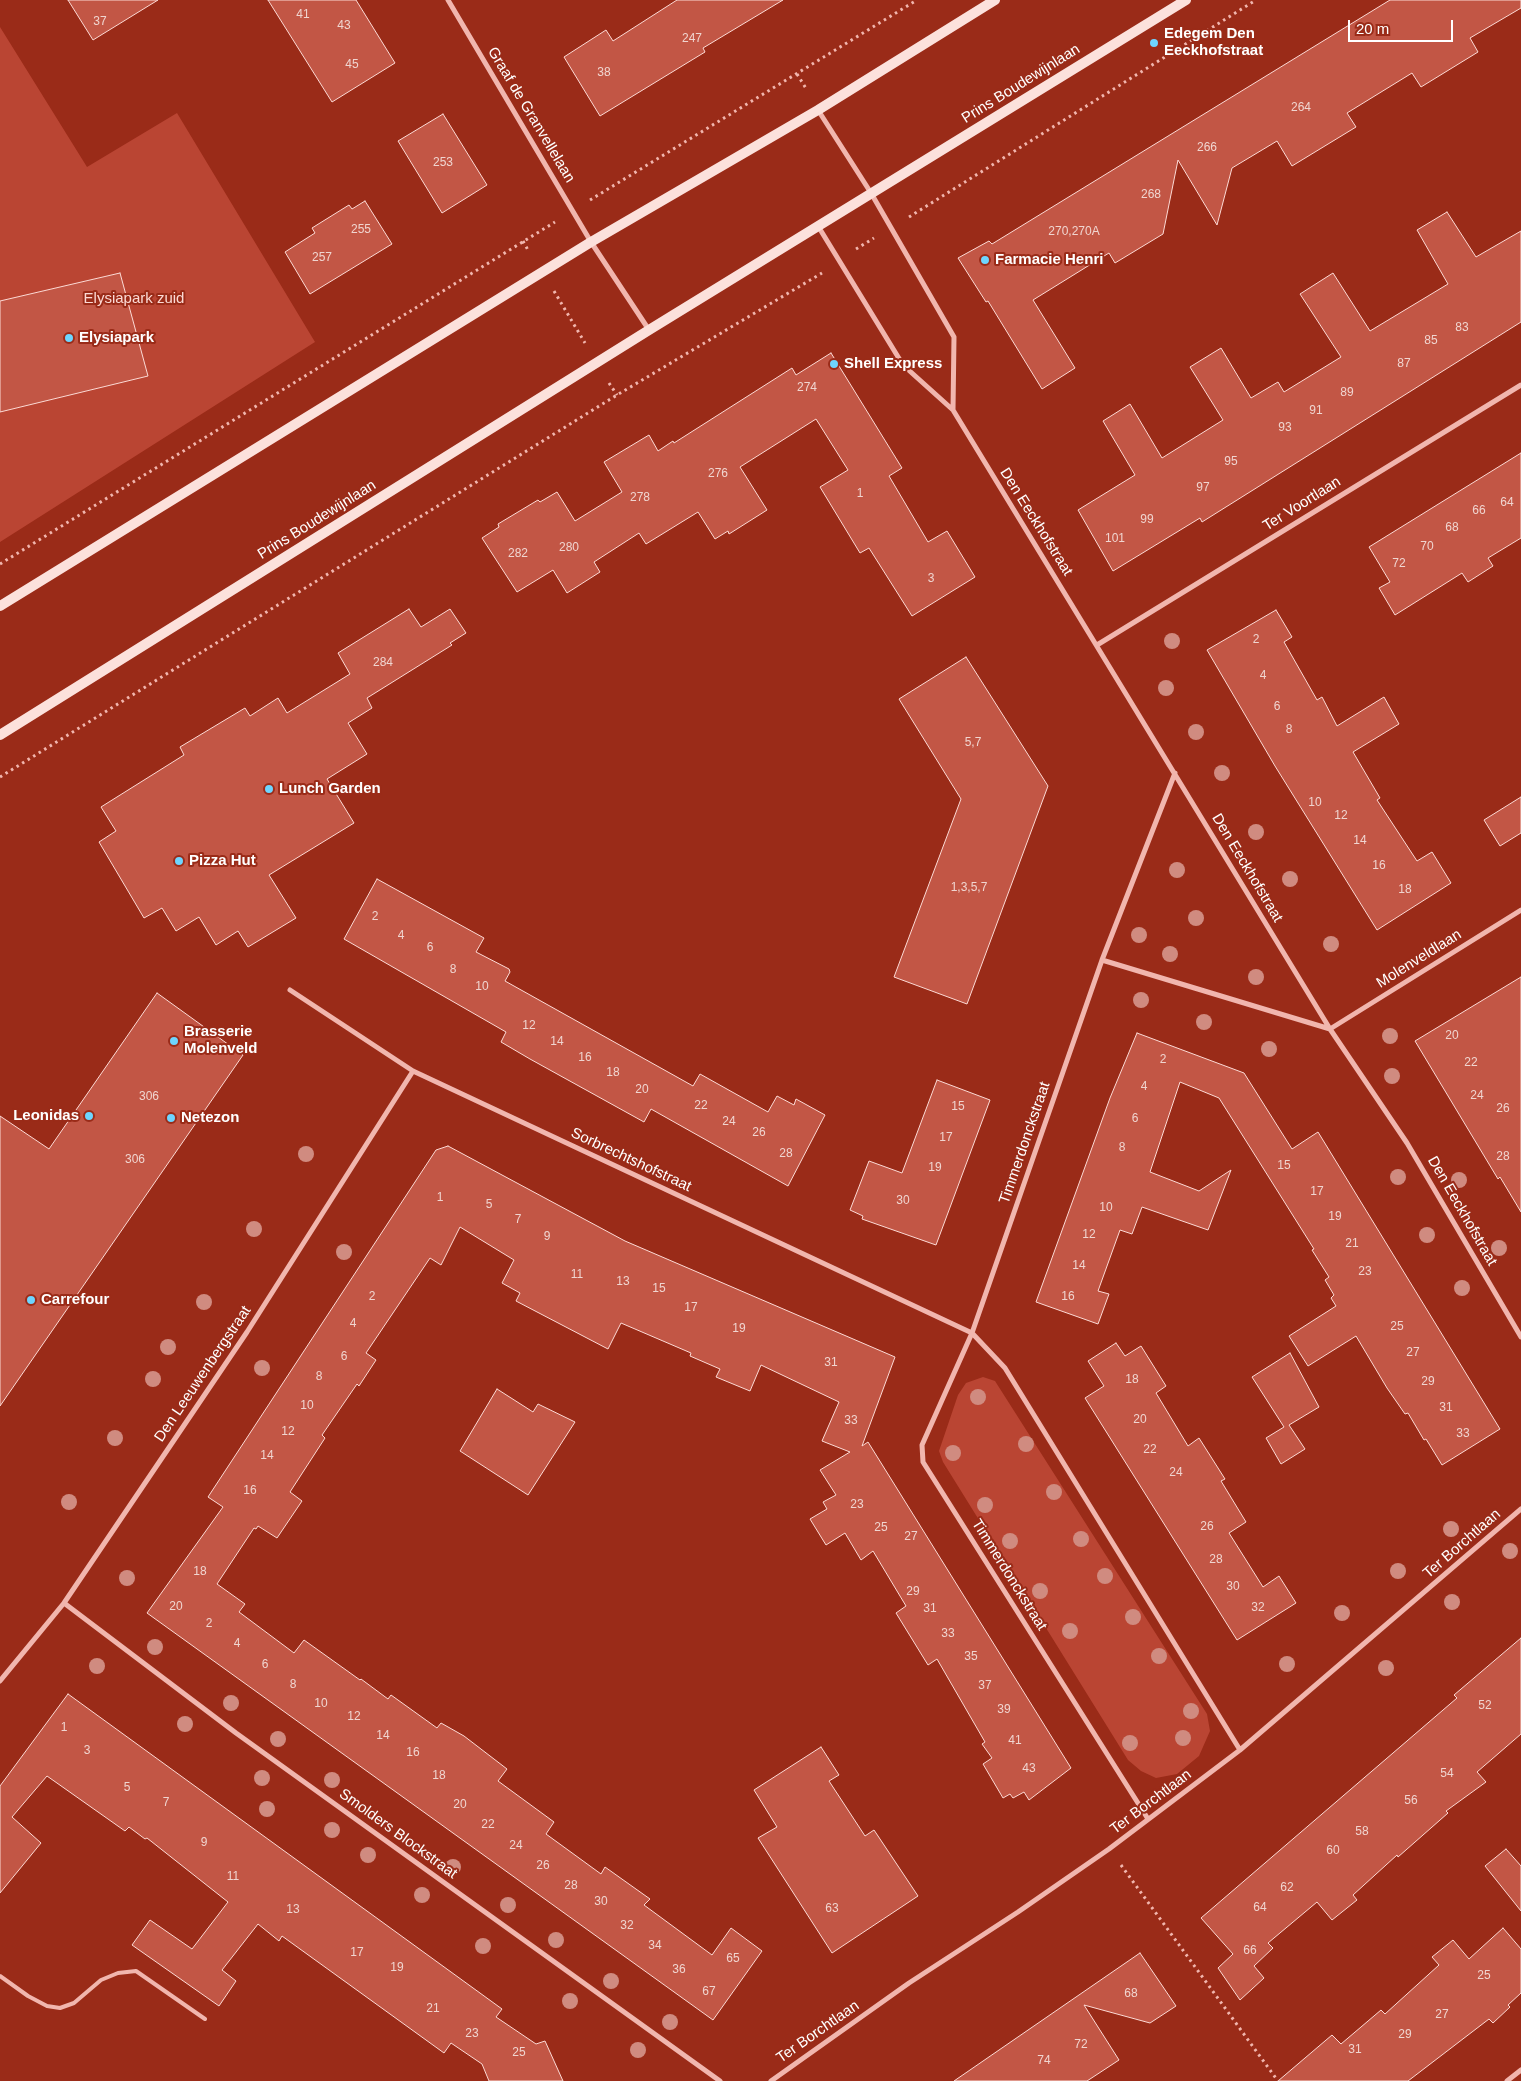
<!DOCTYPE html>
<html>
<head>
<meta charset="utf-8">
<style>
	body { margin:0 }
	#map { position:relative; width:1521px; height:2081px; overflow:hidden; background:#9a2b18; font-family:Helvetica,sans-serif }
	canvas { display:block }
	.scale { position:absolute; left:1348px; top:20px; width:105px; height:22px; box-sizing:border-box; border:2px solid #fff; border-top:0; padding-left:6px; font-size:15px; line-height:18px; white-space:nowrap; color:#fff; -webkit-text-stroke:4px #9a2b18; paint-order:stroke }
</style>
</head>
<body>
<div id="map">
<canvas width="1521" height="2081"></canvas>
<div class="scale">20 m</div>
</div>
<script>
const ctx = document.querySelector('canvas').getContext('2d');
ctx.lineJoin = 'round';
function fill(path, color) {
  ctx.fillStyle = color;
  ctx.fill(path, 'evenodd');
}
function shape(rows) {
  const path = new Path2D();
  for (const r of rows) {
    path.moveTo(r[0], r[1]);
    for (let i = 2; i < r.length; i += 2) path.lineTo(r[i], r[i + 1]);
  }
  return path;
}
function stroke(path, color, width, dash) {
  ctx.strokeStyle = color;
  ctx.lineWidth = width;
  ctx.lineCap = dash ? 'butt' : 'round';
  ctx.setLineDash(dash || []);
  ctx.stroke(path);
}
function drawText(font, color, halo, rows, align = 'center') {
  ctx.font = font + ' Helvetica,sans-serif';
  ctx.lineWidth = 4;
  ctx.setLineDash([]);
  ctx.textBaseline = 'middle';
  ctx.strokeStyle = halo;
  ctx.fillStyle = color;
  for (const [text, x, y, turn = 0] of rows) {
    ctx.save();
    ctx.translate(x, y);
    ctx.rotate((+turn || 0) * Math.PI / 180);
    ctx.textAlign = isNaN(turn) ? turn : align;
    if (halo) ctx.strokeText(text, 0, 0);
    ctx.fillText(text, 0, 0);
    ctx.restore();
  }
}
fill(shape([
	[0,27,87,167,177,113,315,342,0,542],
	[983,1377,995,1381,1207,1714,1210,1731,1199,1756,1177,1774,1156,1778,1141,1771,1128,1760,943,1462,939,1451,958,1395,966,1383]
]), '#ba4533');
const building = shape([
	[68,0,158,0,93,40,68,0],
	[268,0,356,0,395,63,332,102,268,0],
	[677,0,783,0,703,48,705,52,600,116,564,57,606,30,613,41,677,0],
	[1390,0,1521,0,1521,8,1470,38,1478,52,1421,87,1412,73,1347,113,1356,127,1292,166,1277,141,1232,168,1217,225,1178,160,1163,234,1115,263,1109,253,1033,300,1075,368,1042,389,988,301,986,302,958,258,989,241,992,244,1390,0],
	[443,114,487,185,442,213,398,141,443,114],
	[365,201,392,244,310,294,285,252,315,233,312,228,349,205,352,209,365,201],
	[1447,212,1476,257,1521,231,1521,322,1202,522,1200,518,1113,571,1078,510,1135,475,1103,421,1130,404,1162,458,1223,420,1190,367,1221,348,1251,398,1278,382,1284,392,1341,357,1300,294,1333,273,1370,331,1448,284,1417,230,1447,212],
	[120,273,148,376,0,412,0,301,120,273],
	[831,353,902,468,889,476,928,542,947,531,975,577,912,616,869,548,860,553,820,487,848,470,816,419,740,467,767,510,729,534,728,531,715,539,698,512,646,544,639,533,594,562,600,572,567,593,553,570,517,592,482,538,499,527,498,524,538,500,540,502,557,492,575,521,622,492,604,462,649,435,658,451,673,441,674,443,792,368,796,375,831,353],
	[1521,453,1521,538,1488,558,1493,566,1468,582,1462,573,1395,615,1379,588,1390,582,1369,547,1521,453],
	[409,609,421,627,450,609,466,633,450,643,452,645,367,698,372,708,348,723,367,754,327,779,354,823,269,875,296,918,248,947,238,931,216,945,199,917,176,931,162,908,144,918,99,842,116,831,101,807,184,755,180,747,245,708,250,716,278,698,287,713,350,674,338,653,409,609],
	[1276,610,1292,637,1284,642,1317,700,1322,697,1337,726,1384,697,1399,724,1353,752,1380,798,1377,800,1417,861,1432,852,1451,883,1377,930,1275,766,1207,650,1276,610],
	[966,657,1048,786,967,1004,894,977,961,799,899,699,966,657],
	[1521,797,1521,833,1500,846,1484,820,1521,797],
	[377,879,484,938,476,952,509,969,510,972,505,981,693,1086,700,1074,768,1112,777,1096,794,1105,796,1099,825,1115,788,1186,651,1109,644,1122,530,1059,501,1042,506,1032,344,939,377,879],
	[1521,977,1521,1212,1500,1177,1498,1179,1415,1041,1521,977],
	[157,993,243,1055,0,1406,0,1116,49,1149,157,993],
	[1137,1033,1244,1073,1292,1149,1318,1132,1500,1429,1442,1465,1426,1439,1424,1440,1408,1413,1405,1414,1387,1388,1356,1336,1308,1366,1289,1336,1336,1306,1331,1298,1334,1295,1325,1280,1329,1277,1312,1250,1314,1249,1219,1098,1180,1082,1150,1172,1199,1191,1231,1170,1208,1230,1142,1207,1132,1234,1120,1230,1098,1291,1109,1294,1098,1324,1036,1302,1110,1098,1137,1033],
	[937,1080,990,1100,936,1245,862,1219,863,1216,850,1210,869,1161,902,1173,937,1080],
	[448,1146,625,1241,895,1357,862,1446,868,1442,1071,1768,1029,1800,1024,1792,1013,1798,1010,1794,1003,1798,983,1764,992,1758,982,1744,985,1742,937,1659,928,1665,896,1613,906,1606,873,1551,861,1560,845,1533,826,1545,810,1519,827,1509,823,1502,836,1495,820,1470,850,1452,822,1441,839,1402,761,1365,750,1391,716,1377,720,1369,690,1356,691,1353,621,1323,608,1349,516,1301,520,1293,502,1283,514,1260,460,1227,441,1265,430,1258,366,1353,376,1360,359,1386,357,1384,322,1435,325,1438,290,1492,302,1501,277,1538,258,1526,256,1529,254,1528,217,1584,245,1604,239,1612,294,1653,304,1640,360,1680,361,1679,388,1699,391,1695,437,1728,441,1723,464,1736,507,1769,498,1781,554,1822,546,1834,601,1874,605,1867,650,1899,644,1905,712,1955,731,1928,762,1951,713,2020,147,1613,223,1507,208,1497,436,1150,448,1146],
	[1116,1343,1125,1356,1141,1346,1166,1386,1156,1393,1188,1446,1199,1438,1225,1479,1221,1481,1246,1522,1229,1533,1263,1587,1279,1576,1296,1603,1237,1640,1085,1398,1104,1386,1088,1361,1116,1343],
	[1290,1353,1319,1407,1289,1425,1305,1449,1281,1464,1266,1438,1284,1427,1252,1377,1290,1353],
	[497,1389,533,1412,538,1404,575,1422,528,1495,460,1451,497,1389],
	[1521,1638,1521,1734,1477,1772,1486,1782,1446,1811,1448,1813,1398,1857,1397,1855,1353,1895,1357,1900,1332,1920,1317,1902,1268,1943,1273,1948,1254,1966,1264,1978,1240,2000,1218,1968,1233,1954,1201,1918,1457,1698,1454,1695,1521,1638],
	[68,1694,502,2009,496,2017,536,2044,545,2041,563,2081,489,2081,482,2064,451,2043,444,2053,282,1936,279,1941,258,1924,222,1970,236,1981,219,2006,132,1945,150,1920,192,1949,228,1902,147,1838,145,1839,129,1827,125,1831,47,1776,12,1817,41,1843,0,1893,0,1786,68,1694],
	[821,1747,839,1775,829,1781,865,1836,874,1830,918,1896,832,1953,758,1838,777,1827,754,1790,821,1747],
	[1506,1849,1521,1866,1521,1911,1485,1866,1506,1849],
	[1503,1928,1521,1949,1521,1993,1508,2005,1510,2007,1493,2023,1489,2019,1408,2081,1278,2081,1332,2035,1341,2044,1381,2010,1385,2014,1439,1965,1432,1957,1453,1940,1469,1959,1503,1928],
	[1140,1953,1176,2006,1150,2023,1084,2005,1119,2060,1087,2081,954,2081,1140,1953]
]);
fill(building, '#c25645');
stroke(building, '#fcdad5', 1);
stroke(shape([
	[797,74,807,90],
	[590,200,917,0],
	[909,217,1256,0],
	[523,241,529,252],
	[856,249,874,238],
	[554,291,585,343],
	[609,383,617,395],
	[0,564,555,222],
	[0,777,617,395,822,273],
	[1121,1865,1278,2081]
]), '#f1b6ae', 3, [2.5, 4]);
stroke(shape([
	[0,1976,28,1996,47,2006,60,2008,74,2003,101,1980,118,1973,136,1971,205,2019]
]), '#f1b6ae', 4);
stroke(shape([
	[448,0,591,242,649,330],
	[818,110,871,193,954,337,953,410],
	[818,226,903,365,953,410,1330,1029,1407,1143,1521,1337],
	[1097,645,1521,385],
	[1102,960,1330,1029,1521,910],
	[290,990,413,1071,972,1333,1005,1368,1240,1750],
	[64,1603,236,1733,720,2081],
	[0,1681,64,1603,247,1332,413,1071],
	[1148,1819,923,1462,922,1445,972,1333,1102,960,1175,773],
	[771,2081,909,1983,1018,1912,1109,1849,1240,1750,1521,1509],
	[1507,2081,1521,2070]
]), '#f1b6ae', 5);
stroke(shape([
	[0,606,591,242,818,110,995,0],
	[0,735,649,330,1186,0]
]), '#fce1dc', 10);
ctx.fillStyle = '#d08b80';
for (const [x, y] of [
	[1172,641],
	[1166,688],
	[1196,732],
	[1222,773],
	[1256,832],
	[1177,870],
	[1290,879],
	[1196,918],
	[1139,935],
	[1331,944],
	[1170,954],
	[1256,977],
	[1141,1000],
	[1204,1022],
	[1390,1036],
	[1269,1049],
	[1392,1076],
	[306,1154],
	[1398,1177],
	[1459,1180],
	[254,1229],
	[1427,1235],
	[1499,1248],
	[344,1252],
	[1462,1288],
	[204,1302],
	[168,1347],
	[262,1368],
	[153,1379],
	[978,1397],
	[115,1438],
	[1026,1444],
	[953,1453],
	[1054,1492],
	[69,1502],
	[985,1505],
	[1451,1529],
	[1081,1539],
	[1010,1541],
	[1510,1551],
	[1398,1571],
	[1105,1576],
	[127,1578],
	[1040,1591],
	[1452,1602],
	[1342,1613],
	[1133,1617],
	[1070,1631],
	[155,1647],
	[1159,1656],
	[1287,1664],
	[97,1666],
	[1386,1668],
	[231,1703],
	[1191,1711],
	[185,1724],
	[1183,1738],
	[278,1739],
	[1130,1743],
	[262,1778],
	[332,1780],
	[267,1809],
	[332,1830],
	[368,1855],
	[453,1867],
	[422,1895],
	[508,1905],
	[556,1940],
	[483,1946],
	[611,1981],
	[570,2001],
	[670,2022],
	[638,2050]
]) {
  ctx.beginPath();
  ctx.arc(x, y, 8, 0, 2 * Math.PI);
  ctx.fill();
}
for (const [x, y, r, color] of [
	[1154,43,5,"#6ed5ff"],
	[985,260,5,"#6ed5ff"],
	[69,338,5,"#6ed5ff"],
	[834,364,5,"#6ed5ff"],
	[269,789,5,"#6ed5ff"],
	[179,861,5,"#6ed5ff"],
	[174,1041,5,"#6ed5ff"],
	[89,1116,5,"#6ed5ff"],
	[171,1118,5,"#6ed5ff"],
	[31,1300,5,"#6ed5ff"]
]) {
  const dot = new Path2D();
  dot.arc(x, y, r, 0, 2 * Math.PI);
  ctx.fillStyle = color;
  ctx.fill(dot);
  stroke(dot, '#9a2b18', 2);
}
drawText('12px', '#f0d5d0', null, [
	["41",303,15],
	["37",100,22],
	["43",344,26],
	["247",692,39],
	["45",352,65],
	["38",604,73],
	["264",1301,108],
	["266",1207,148],
	["253",443,163],
	["268",1151,195],
	["255",361,230],
	["270,270A",1074,232],
	["257",322,258],
	["83",1462,328],
	["85",1431,341],
	["87",1404,364],
	["274",807,388],
	["89",1347,393],
	["91",1316,411],
	["93",1285,428],
	["95",1231,462],
	["276",718,474],
	["97",1203,488],
	["1",860,494],
	["278",640,498],
	["64",1507,503],
	["66",1479,511],
	["99",1147,520],
	["68",1452,528],
	["101",1115,539],
	["70",1427,547],
	["280",569,548],
	["282",518,554],
	["72",1399,564],
	["3",931,579],
	["2",1256,640],
	["284",383,663],
	["4",1263,676],
	["6",1277,707],
	["8",1289,730],
	["5,7",973,743],
	["10",1315,803],
	["12",1341,816],
	["14",1360,841],
	["16",1379,866],
	["1,3,5,7",969,888],
	["18",1405,890],
	["2",375,917],
	["4",401,936],
	["6",430,948],
	["8",453,970],
	["10",482,987],
	["12",529,1026],
	["20",1452,1036],
	["14",557,1042],
	["16",585,1058],
	["2",1163,1060],
	["22",1471,1063],
	["18",613,1073],
	["4",1144,1087],
	["20",642,1090],
	["24",1477,1096],
	["306",149,1097],
	["22",701,1106],
	["15",958,1107],
	["26",1503,1109],
	["6",1135,1119],
	["24",729,1122],
	["26",759,1133],
	["17",946,1138],
	["8",1122,1148],
	["28",786,1154],
	["28",1503,1157],
	["306",135,1160],
	["15",1284,1166],
	["19",935,1168],
	["17",1317,1192],
	["1",440,1198],
	["30",903,1201],
	["5",489,1205],
	["10",1106,1208],
	["19",1335,1217],
	["7",518,1220],
	["12",1089,1235],
	["9",547,1237],
	["21",1352,1244],
	["14",1079,1266],
	["23",1365,1272],
	["11",577,1275],
	["13",623,1282],
	["15",659,1289],
	["2",372,1297],
	["16",1068,1297],
	["17",691,1308],
	["4",353,1324],
	["25",1397,1327],
	["19",739,1329],
	["27",1413,1353],
	["6",344,1357],
	["31",831,1363],
	["8",319,1377],
	["18",1132,1380],
	["29",1428,1382],
	["10",307,1406],
	["31",1446,1408],
	["20",1140,1420],
	["33",851,1421],
	["12",288,1432],
	["33",1463,1434],
	["22",1150,1450],
	["14",267,1456],
	["24",1176,1473],
	["16",250,1491],
	["23",857,1505],
	["26",1207,1527],
	["25",881,1528],
	["27",911,1537],
	["28",1216,1560],
	["18",200,1572],
	["30",1233,1587],
	["29",913,1592],
	["20",176,1607],
	["32",1258,1608],
	["31",930,1609],
	["2",209,1624],
	["33",948,1634],
	["4",237,1644],
	["35",971,1657],
	["6",265,1665],
	["8",293,1685],
	["37",985,1686],
	["10",321,1704],
	["52",1485,1706],
	["39",1004,1710],
	["12",354,1717],
	["1",64,1728],
	["14",383,1736],
	["41",1015,1741],
	["3",87,1751],
	["16",413,1753],
	["43",1029,1769],
	["54",1447,1774],
	["18",439,1776],
	["5",127,1788],
	["56",1411,1801],
	["7",166,1803],
	["20",460,1805],
	["22",488,1825],
	["58",1362,1832],
	["9",204,1843],
	["24",516,1846],
	["60",1333,1851],
	["26",543,1866],
	["11",233,1877],
	["28",571,1886],
	["62",1287,1888],
	["30",601,1902],
	["64",1260,1908],
	["63",832,1909],
	["13",293,1910],
	["32",627,1926],
	["34",655,1946],
	["66",1250,1951],
	["17",357,1953],
	["65",733,1959],
	["19",397,1968],
	["36",679,1970],
	["25",1484,1976],
	["67",709,1992],
	["68",1131,1994],
	["21",433,2009],
	["27",1442,2015],
	["23",472,2034],
	["29",1405,2035],
	["72",1081,2045],
	["31",1355,2050],
	["25",519,2053],
	["74",1044,2061]
]);
drawText('bold 15px', '#fff', '#9a2b18', [
	["Edegem Den",1164,34],
	["Eeckhofstraat",1164,51],
	["Farmacie Henri",995,260],
	["Elysiapark",79,338],
	["Shell Express",844,364],
	["Lunch Garden",279,789],
	["Pizza Hut",189,861],
	["Brasserie",184,1032],
	["Molenveld",184,1049],
	["Leonidas",79,1116,"right"],
	["Netezon",181,1118],
	["Carrefour",41,1300]
], 'left');
drawText('15px', '#fff', '#9a2b18', [
	["Prins Boudewijnlaan",1021,84,-32],
	["Graaf de Granvellelaan",531,115,59],
	["Ter Voortlaan",1302,504,-32],
	["Prins Boudewijnlaan",317,520,-32],
	["Den Eeckhofstraat",1036,522,58],
	["Den Eeckhofstraat",1247,868,59],
	["Molenveldlaan",1419,959,-32],
	["Timmerdonckstraat",1025,1143,-71],
	["Sorbrechtshofstraat",631,1160,25],
	["Den Eeckhofstraat",1462,1211,60],
	["Den Leeuwenbergstraat",203,1374,-56],
	["Ter Borchtlaan",1462,1544,-41],
	["Timmerdonckstraat",1009,1575,58],
	["Ter Borchtlaan",1151,1802,-37],
	["Smolders Blockstraat",398,1834,36],
	["Ter Borchtlaan",818,2032,-35]
]);
drawText('15px', '#fcdad5', '#9a2b18', [
	["Elysiapark zuid",134,299]
]);
</script>
</body>
</html>
